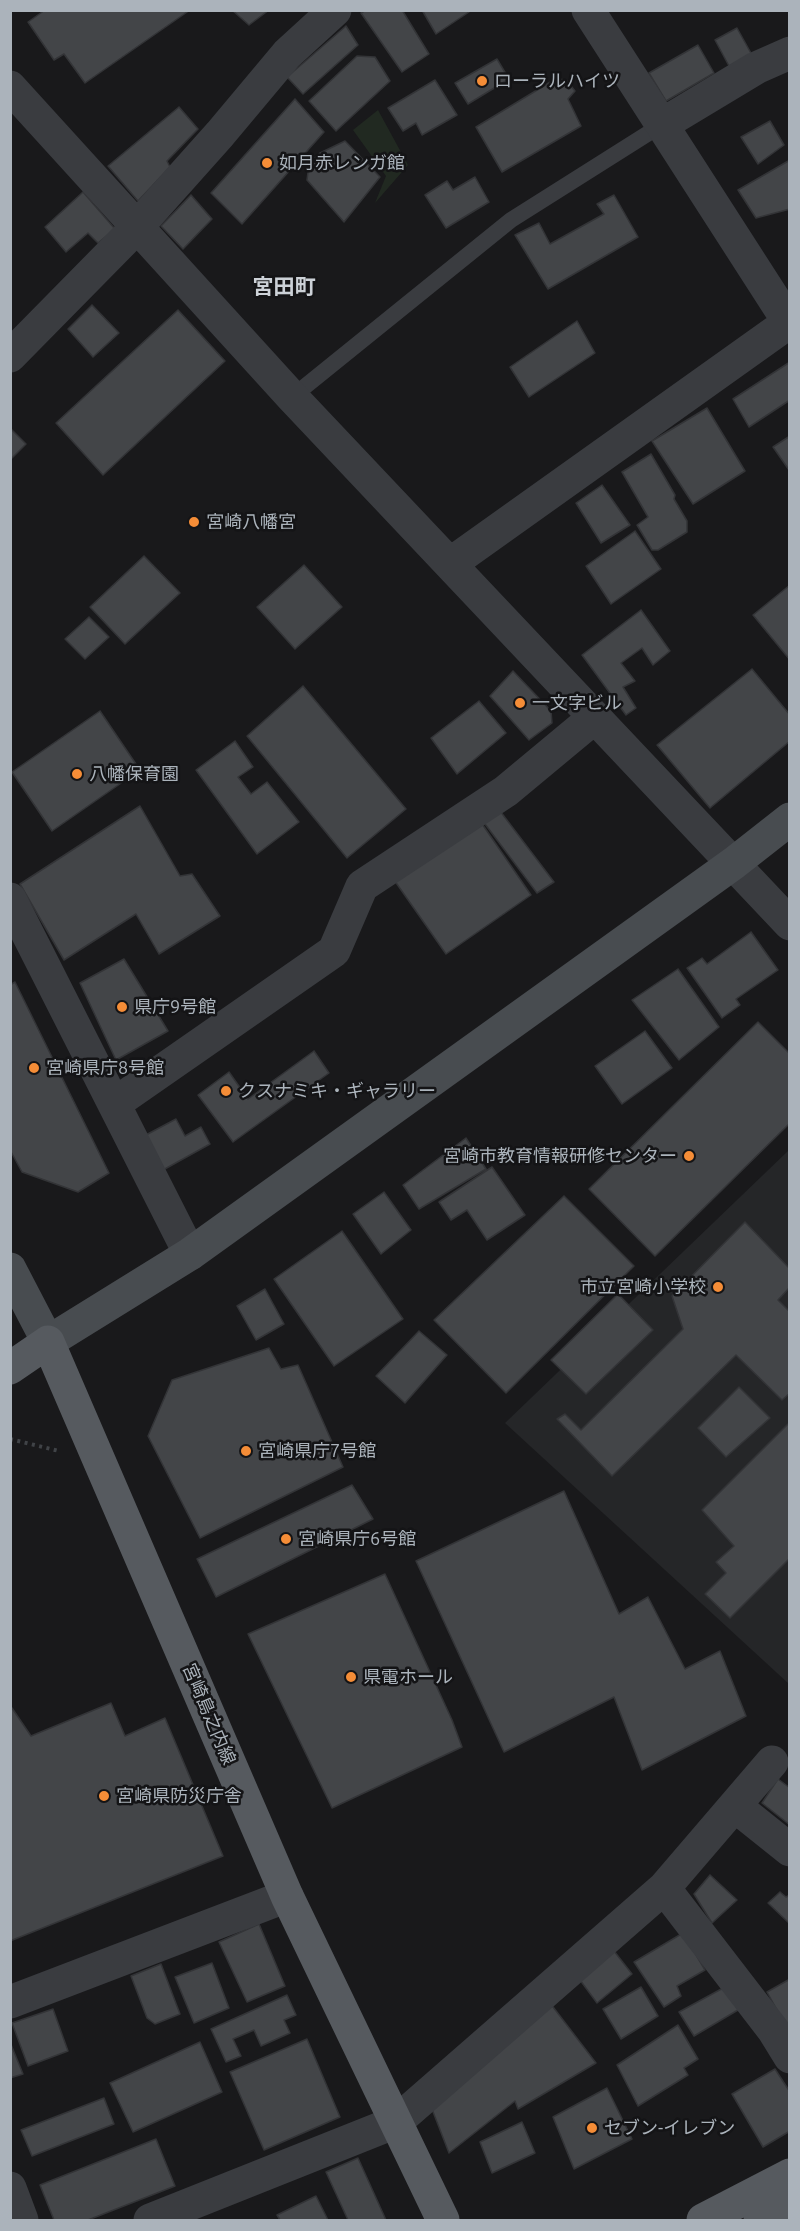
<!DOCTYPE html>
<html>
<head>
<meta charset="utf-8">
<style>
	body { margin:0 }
	#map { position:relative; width:800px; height:2231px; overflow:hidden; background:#19191b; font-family:Ubuntu,sans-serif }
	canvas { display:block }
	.frame { position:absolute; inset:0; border:12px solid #abb3bb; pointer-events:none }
</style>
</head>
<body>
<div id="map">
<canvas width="800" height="2231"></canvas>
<div class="frame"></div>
</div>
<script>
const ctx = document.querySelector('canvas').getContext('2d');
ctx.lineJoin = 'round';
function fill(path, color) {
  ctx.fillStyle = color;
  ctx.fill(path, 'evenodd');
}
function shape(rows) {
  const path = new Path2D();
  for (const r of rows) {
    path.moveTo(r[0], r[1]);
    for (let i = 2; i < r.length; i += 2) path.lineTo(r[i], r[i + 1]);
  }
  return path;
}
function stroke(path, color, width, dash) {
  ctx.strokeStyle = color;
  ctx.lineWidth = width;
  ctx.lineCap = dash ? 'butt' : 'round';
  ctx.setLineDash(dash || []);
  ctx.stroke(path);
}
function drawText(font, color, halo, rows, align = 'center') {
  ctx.font = font + ' Ubuntu,"Noto Sans JP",sans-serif';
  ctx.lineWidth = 5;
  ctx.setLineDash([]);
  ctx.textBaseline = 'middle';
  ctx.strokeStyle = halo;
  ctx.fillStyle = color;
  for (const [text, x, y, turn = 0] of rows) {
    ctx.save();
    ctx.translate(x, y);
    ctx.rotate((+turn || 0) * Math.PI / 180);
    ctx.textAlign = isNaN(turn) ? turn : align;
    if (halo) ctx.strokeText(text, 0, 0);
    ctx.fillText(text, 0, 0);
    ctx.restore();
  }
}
fill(shape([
	[789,1150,789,1684,505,1423]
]), '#252628');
fill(shape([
	[378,110,408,165,375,203,386,176,353,130]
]), '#212921');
const building = shape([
	[45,10,190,10,85,83,64,54,54,60,28,22,45,10],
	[232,10,269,10,249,25,232,10],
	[366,10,402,10,429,54,402,72,361,13,366,10],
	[422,10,472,10,436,34,422,10],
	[346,26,358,45,303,94,287,77,346,26],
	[737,28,752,55,729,66,715,40,737,28],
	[698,45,714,73,666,101,649,73,698,45],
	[357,56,375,57,390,81,336,131,309,101,357,56],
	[497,59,509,79,468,104,455,83,497,59],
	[557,78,567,81,575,91,568,99,581,126,502,172,476,127,557,78],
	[435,80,457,115,422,135,416,123,403,131,388,108,435,80],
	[295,99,324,132,242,224,211,193,295,99],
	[179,107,198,129,167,161,170,167,138,201,108,166,179,107],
	[770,121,784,145,758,164,741,137,770,121],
	[345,141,380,177,344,222,307,180,309,164,320,153,345,141],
	[790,160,790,209,756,218,738,190,790,160],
	[475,177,489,202,446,228,425,195,447,181,453,190,475,177],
	[83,192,115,229,98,243,88,233,66,252,45,227,83,192],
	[191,195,212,219,183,249,161,226,191,195],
	[614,195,638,237,548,289,515,235,539,223,550,244,604,214,597,204,614,195],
	[92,305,119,333,93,357,68,329,92,305],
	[178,310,225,361,103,475,56,423,178,310],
	[577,321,595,353,529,397,510,367,577,321],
	[790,362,790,400,749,427,733,399,790,362],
	[707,408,745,471,693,504,652,441,707,408],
	[10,428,26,444,10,460,10,428],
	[790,436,790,470,789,470,773,447,790,436],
	[651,454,675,495,674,499,687,521,687,532,658,550,652,550,637,525,648,517,622,472,651,454],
	[602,485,630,525,601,543,576,503,602,485],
	[635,531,661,569,611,604,586,566,635,531],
	[144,556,180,593,125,644,90,607,144,556],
	[304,565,342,607,295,649,257,607,304,565],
	[790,585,790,660,753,615,790,585],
	[641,610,670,651,653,665,642,648,621,663,635,681,623,687,636,708,626,715,582,655,641,610],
	[89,617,109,637,85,659,65,639,89,617],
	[752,669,790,715,790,741,710,808,657,745,752,669],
	[513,671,551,711,552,723,529,740,490,696,513,671],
	[303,686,406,809,347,858,247,736,303,686],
	[479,701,506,733,457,774,431,738,479,701],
	[100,711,140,770,52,831,12,772,100,711],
	[235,741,253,767,238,777,251,794,267,782,299,822,257,854,196,770,235,741],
	[140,806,180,876,192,874,220,916,159,954,136,914,64,960,20,884,140,806],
	[497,807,554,882,537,893,482,820,497,807],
	[478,818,531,895,446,954,392,877,478,818],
	[751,932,778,970,736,999,740,1005,722,1018,687,968,702,958,707,964,751,932],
	[124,959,168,1031,116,1060,80,983,124,959],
	[678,969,719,1027,679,1060,632,1000,678,969],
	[15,982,109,1173,78,1192,22,1172,10,1150,10,985,15,982],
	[758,1022,790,1054,790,1123,655,1256,589,1189,758,1022],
	[645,1031,672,1068,622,1104,595,1066,645,1031],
	[314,1051,329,1073,233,1142,198,1095,229,1072,248,1099,314,1051],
	[176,1119,185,1136,201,1127,210,1144,163,1170,144,1136,176,1119],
	[466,1138,486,1169,419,1209,403,1185,466,1138],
	[492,1167,525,1215,487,1240,467,1210,451,1220,439,1202,492,1167],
	[384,1192,411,1230,381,1254,353,1214,384,1192],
	[564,1196,634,1266,506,1393,434,1320,564,1196],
	[745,1222,790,1269,790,1287,778,1300,790,1312,790,1393,782,1400,736,1355,612,1476,557,1419,565,1414,581,1430,683,1329,672,1296,745,1222],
	[342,1231,403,1319,334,1366,274,1279,342,1231],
	[265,1289,284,1324,256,1340,237,1306,265,1289],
	[618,1294,653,1330,586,1394,551,1360,618,1294],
	[419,1331,447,1355,405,1403,376,1376,419,1331],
	[269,1348,281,1369,298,1365,343,1467,200,1538,148,1436,172,1380,269,1348],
	[739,1387,770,1418,726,1457,698,1428,739,1387],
	[790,1422,790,1558,730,1618,705,1594,726,1573,716,1562,734,1546,702,1510,790,1422],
	[352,1485,373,1519,216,1597,197,1559,352,1485],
	[564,1491,619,1614,648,1597,685,1669,720,1651,746,1716,642,1770,614,1697,504,1752,416,1561,564,1491],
	[385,1574,452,1720,462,1747,332,1808,248,1634,385,1574],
	[111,1703,125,1736,165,1718,223,1856,10,1941,10,1709,12,1708,31,1736,111,1703],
	[778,1779,790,1788,790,1825,762,1803,778,1779],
	[710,1875,737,1900,712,1923,694,1894,710,1875],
	[780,1892,786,1897,790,1895,790,1924,768,1903,780,1892],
	[259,1924,285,1986,247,2002,219,1942,259,1924],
	[683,1933,705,1970,677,1986,681,1996,664,2007,634,1962,683,1933],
	[614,1951,632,1974,597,2003,580,1980,614,1951],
	[212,1963,229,2008,194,2023,175,1977,212,1963],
	[161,1964,180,2014,155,2024,147,2018,131,1976,161,1964],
	[790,1979,790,2027,787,2028,767,1992,790,1979],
	[641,1987,658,2016,621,2039,603,2009,641,1987],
	[725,1987,738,2010,694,2036,679,2012,725,1987],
	[287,1995,296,2015,284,2020,290,2033,261,2046,254,2030,233,2039,241,2056,226,2062,211,2029,287,1995],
	[550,2003,596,2063,518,2109,515,2101,449,2153,430,2104,550,2003],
	[53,2009,68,2051,28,2066,12,2023,53,2009],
	[678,2025,698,2059,684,2068,688,2075,638,2106,617,2065,678,2025],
	[307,2039,340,2117,264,2150,230,2072,307,2039],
	[10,2042,23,2074,10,2078,10,2042],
	[200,2042,222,2092,133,2132,110,2083,200,2042],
	[775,2069,790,2092,790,2131,763,2147,732,2094,775,2069],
	[607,2088,632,2139,574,2169,553,2117,607,2088],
	[104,2098,114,2124,32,2156,21,2130,104,2098],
	[522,2122,535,2153,492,2173,480,2142,522,2122],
	[156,2139,175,2186,88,2220,54,2220,40,2185,156,2139],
	[358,2158,386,2220,348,2220,326,2172,358,2158],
	[316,2196,328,2220,280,2220,277,2215,316,2196]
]);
fill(building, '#434548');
stroke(building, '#333437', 1.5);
stroke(shape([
	[10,1439,59,1451]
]), '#404347', 4, [3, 4.5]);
stroke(shape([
	[292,397,511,220,663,124]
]), '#3a3c40', 16);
stroke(shape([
	[588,10,790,324],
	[10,87,292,397,790,924],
	[663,124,756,68,790,53],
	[10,356,137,227,220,134,287,54,335,10],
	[450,564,788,323],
	[10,899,190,1254],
	[114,1104,334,951,362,886,506,791,595,717],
	[735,1806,790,1850],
	[664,1888,774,2031,790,2057],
	[10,2002,287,1896],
	[10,2188,22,2220],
	[150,2220,396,2122,664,1888,772,1762]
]), '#3a3c40', 33);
stroke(shape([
	[10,1269,48,1342,190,1254,734,863,790,819]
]), '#484c50', 33);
stroke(shape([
	[10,1368,48,1342,287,1896,443,2220],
	[703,2220,790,2175],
	[760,2220,790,2205]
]), '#565a5f', 33);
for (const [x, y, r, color] of [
	[482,81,6,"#f58d37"],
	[267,163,6,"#f58d37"],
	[194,522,6,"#f58d37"],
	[520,703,6,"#f58d37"],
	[77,774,6,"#f58d37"],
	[122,1007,6,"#f58d37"],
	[34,1068,6,"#f58d37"],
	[226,1091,6,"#f58d37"],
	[689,1156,6,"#f58d37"],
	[718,1287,6,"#f58d37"],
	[246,1451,6,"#f58d37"],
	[286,1539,6,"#f58d37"],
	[351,1677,6,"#f58d37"],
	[104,1796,6,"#f58d37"],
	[592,2128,6,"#f58d37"]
]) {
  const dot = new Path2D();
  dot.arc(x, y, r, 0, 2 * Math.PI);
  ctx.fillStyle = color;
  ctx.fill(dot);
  stroke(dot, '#141416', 2);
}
drawText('18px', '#abb3bb', '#141416', [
	["ローラルハイツ",494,81],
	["如月赤レンガ館",279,163],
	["宮崎八幡宮",206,522],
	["一文字ビル",532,703],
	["八幡保育園",89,774],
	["県庁9号館",134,1007],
	["宮崎県庁8号館",46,1068],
	["クスナミキ・ギャラリー",238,1091],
	["宮崎市教育情報研修センター",677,1156,"right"],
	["市立宮崎小学校",706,1287,"right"],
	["宮崎県庁7号館",258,1451],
	["宮崎県庁6号館",298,1539],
	["県電ホール",363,1677],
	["宮崎県防災庁舎",116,1796],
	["セブン-イレブン",604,2128]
], 'left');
drawText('18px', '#abb3bb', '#141416', [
	["宮崎島之内線",209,1714,67]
]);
drawText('bold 21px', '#ccd1d7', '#141416', [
	["宮田町",284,287]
]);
</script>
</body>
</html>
